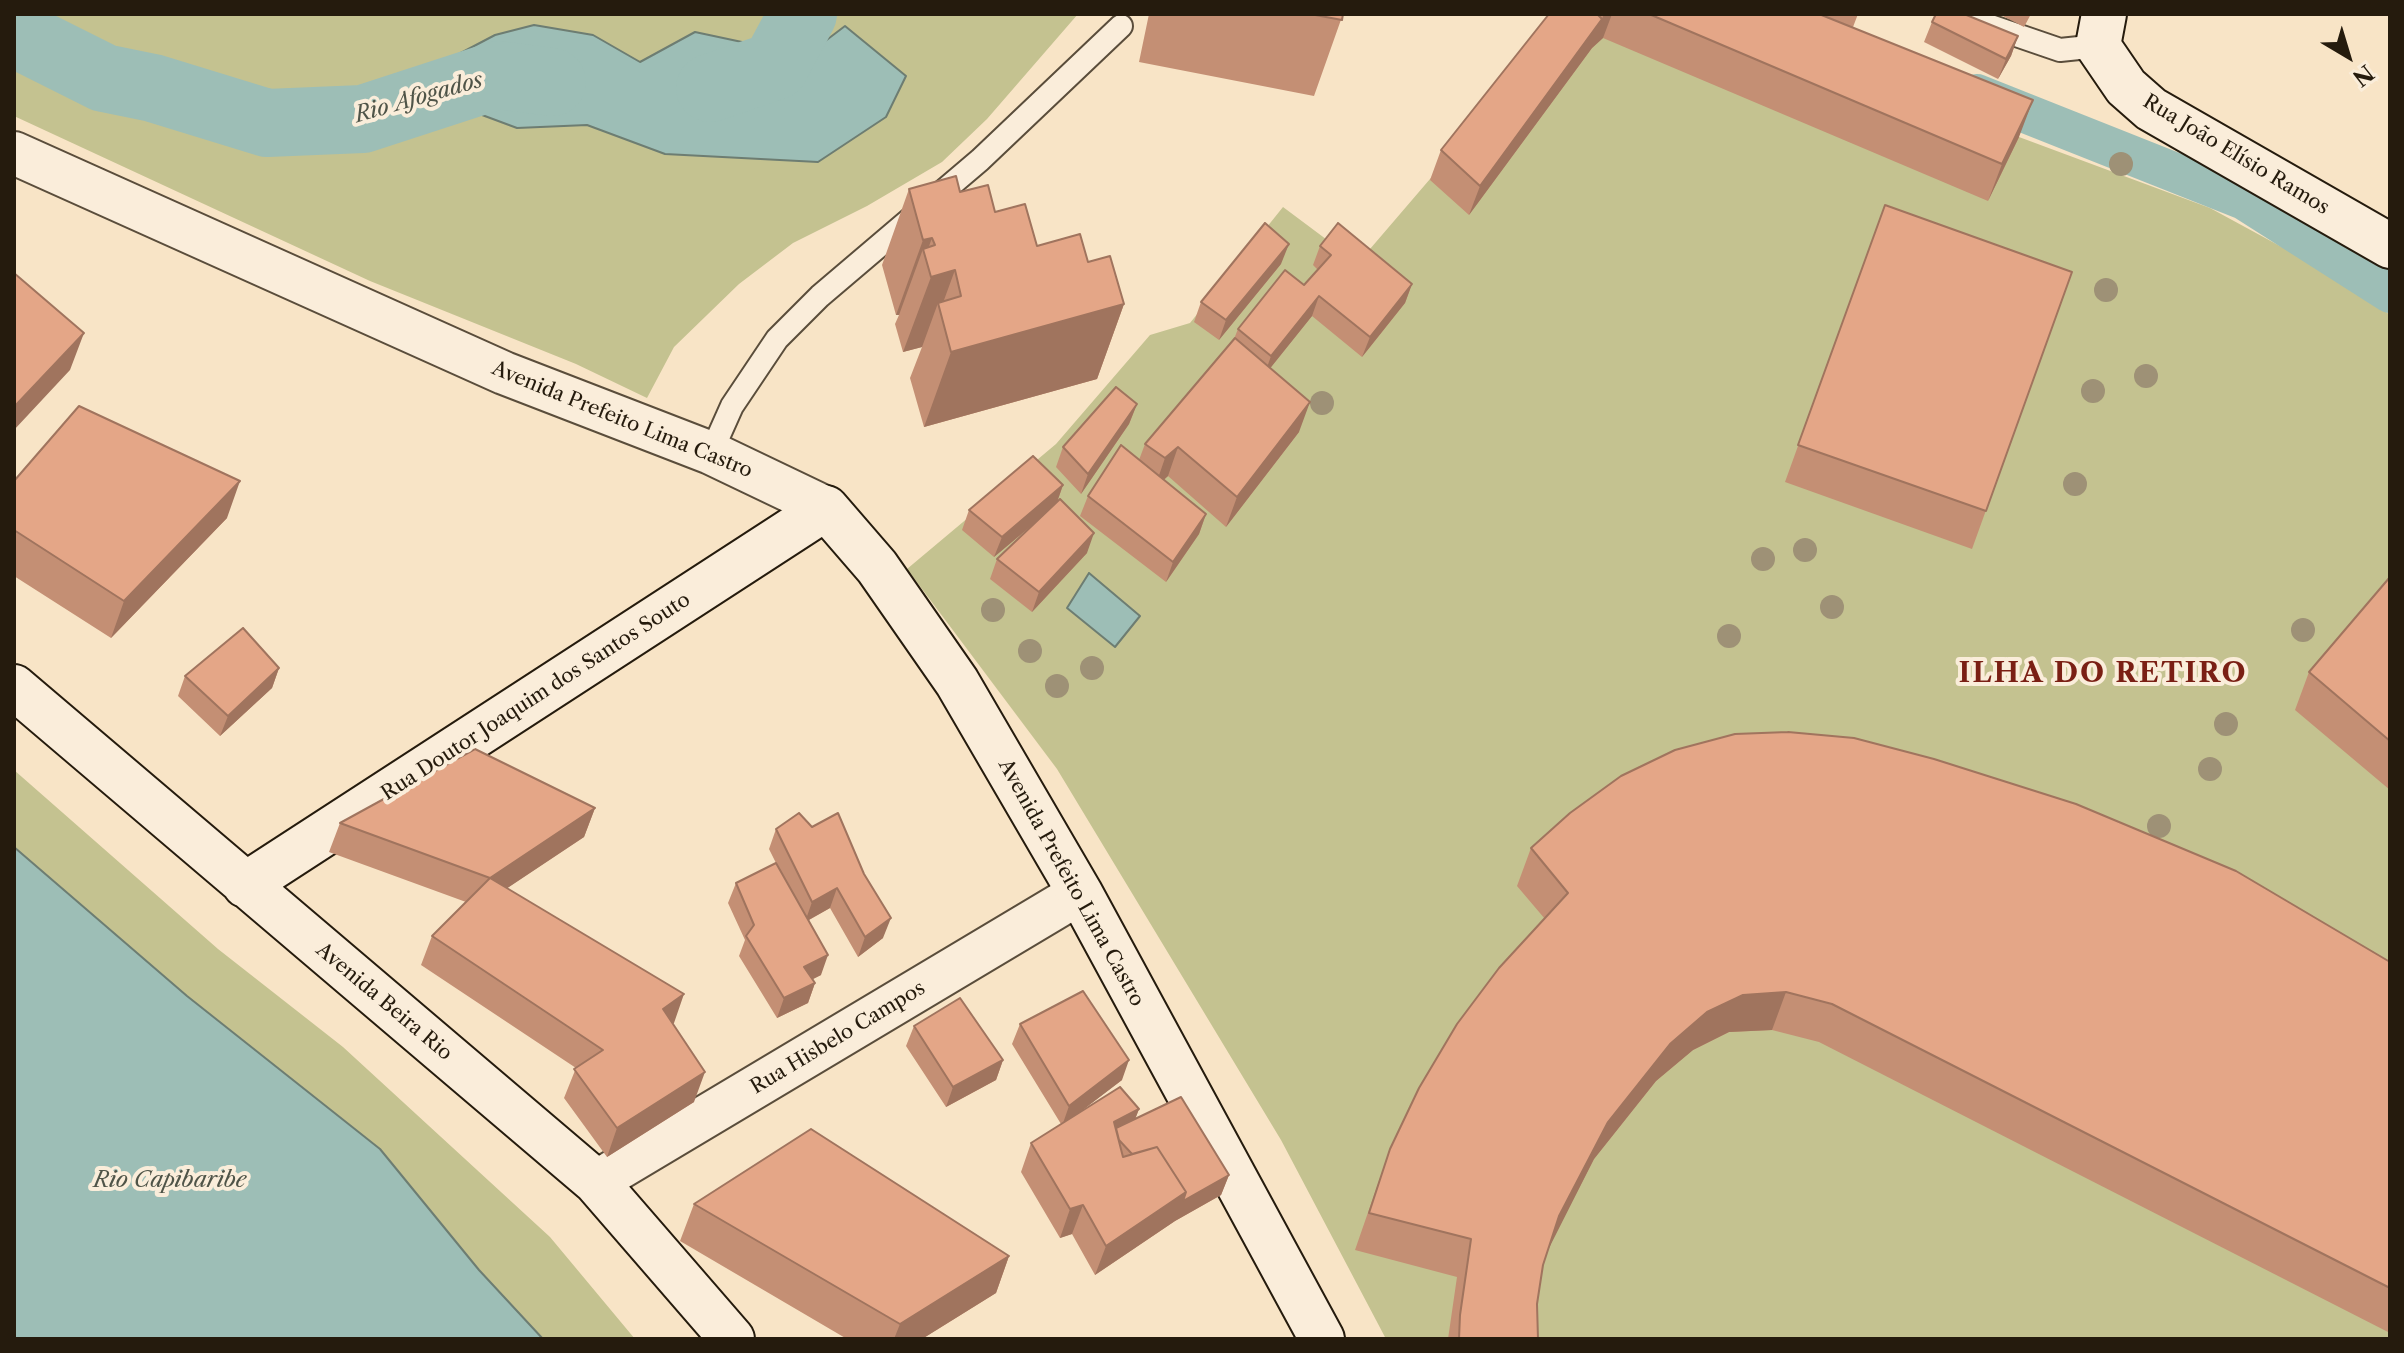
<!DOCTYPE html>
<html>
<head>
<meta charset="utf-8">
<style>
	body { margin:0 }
	#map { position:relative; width:2404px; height:1353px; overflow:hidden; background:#f8e4c6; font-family:"Libre Caslon Text",serif }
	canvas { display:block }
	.frame { position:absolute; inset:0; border:16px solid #251b0d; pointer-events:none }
	.north { position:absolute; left:2308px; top:16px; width:80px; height:80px; -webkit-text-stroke:6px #faedda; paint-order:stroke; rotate:142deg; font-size:22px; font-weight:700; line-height:32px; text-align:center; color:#251b0d }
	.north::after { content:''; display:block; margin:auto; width:28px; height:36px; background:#251b0d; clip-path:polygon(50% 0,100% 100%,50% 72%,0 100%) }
</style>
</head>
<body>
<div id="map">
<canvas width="2404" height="1353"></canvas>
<div class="frame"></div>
<div class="north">N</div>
</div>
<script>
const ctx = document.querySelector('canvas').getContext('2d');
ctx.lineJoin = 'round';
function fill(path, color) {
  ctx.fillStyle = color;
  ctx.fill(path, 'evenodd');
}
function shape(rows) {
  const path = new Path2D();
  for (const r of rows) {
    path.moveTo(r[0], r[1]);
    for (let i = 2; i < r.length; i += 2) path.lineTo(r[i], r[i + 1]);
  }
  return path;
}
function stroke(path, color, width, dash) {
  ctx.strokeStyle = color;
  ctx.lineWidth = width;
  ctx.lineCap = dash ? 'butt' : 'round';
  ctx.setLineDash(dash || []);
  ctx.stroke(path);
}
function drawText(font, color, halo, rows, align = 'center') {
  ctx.font = font + ' "Libre Caslon Text",serif';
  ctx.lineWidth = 8;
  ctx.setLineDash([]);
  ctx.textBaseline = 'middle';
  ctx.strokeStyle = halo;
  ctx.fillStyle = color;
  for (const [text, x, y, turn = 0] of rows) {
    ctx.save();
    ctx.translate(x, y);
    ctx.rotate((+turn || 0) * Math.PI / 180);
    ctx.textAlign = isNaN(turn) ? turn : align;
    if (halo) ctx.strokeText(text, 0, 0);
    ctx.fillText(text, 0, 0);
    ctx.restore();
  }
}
fill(shape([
	[14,14,1078,14,987,119,942,162,867,206,793,243,739,284,674,347,647,398,576,364,370,281,14,116],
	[1561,14,1713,14,2019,137,2210,208,2348,283,2390,315,2390,1339,1386,1339,1281,1140,1057,769,907,569,1056,444,1150,335,1190,323,1283,207,1358,263,1430,179],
	[14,770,218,949,343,1047,550,1237,635,1339,543,1339,479,1270,380,1149,187,996,14,847]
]), '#c4c290');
const water = shape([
	[534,25,593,35,640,62,695,32,756,45,820,45,845,26,906,76,886,117,818,162,665,154,587,125,517,128,466,109,455,56,495,35,534,25],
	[1089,573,1140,616,1115,647,1067,608,1089,573],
	[14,847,187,996,380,1149,479,1270,543,1339,14,1339,14,847]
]);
fill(water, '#9dbeb6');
stroke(water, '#6d7d72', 2);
stroke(shape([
	[1977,94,2244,200,2390,293]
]), '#9dbeb6', 40);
stroke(shape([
	[14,33,104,78,153,88,267,123,363,119,498,75,552,82],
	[710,88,775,66,803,14]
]), '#9dbeb6', 68);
const lane = shape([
	[1955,14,2060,50,2098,46],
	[711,453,732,406,777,339,820,296,980,160,1121,26]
]);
const street = shape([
	[14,153,504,373,711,453,826,508],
	[596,1182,1080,893]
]);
const secondary = shape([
	[2104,14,2098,46,2126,87,2151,109,2390,246],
	[14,687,596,1182,732,1339],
	[245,885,826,508,877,567,957,682,1080,893,1322,1339]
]);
stroke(lane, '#5a4d3b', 26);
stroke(street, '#5a4d3b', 46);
stroke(secondary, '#251b0d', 48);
stroke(lane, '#faedda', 22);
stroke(street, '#faedda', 42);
stroke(secondary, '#faedda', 44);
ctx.fillStyle = '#9e9176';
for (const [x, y] of [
	[2121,164],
	[2106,290],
	[2146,376],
	[2093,391],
	[1322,403],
	[2075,484],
	[1805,550],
	[1763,559],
	[1832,607],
	[993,610],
	[2303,630],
	[1729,636],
	[1030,651],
	[1092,668],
	[1057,686],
	[2226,724],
	[2210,769],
	[2159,826]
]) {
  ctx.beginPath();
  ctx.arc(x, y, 12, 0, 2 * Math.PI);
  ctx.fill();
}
fill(shape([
	[1149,14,1343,14,1314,96,1139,62],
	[1549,14,1858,14,1853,27,2019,137,1988,201,1603,38,1592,48,1469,215,1430,180,1441,150],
	[1999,14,2031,14,2024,27],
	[1932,22,2018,36,2011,56,1998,79,1924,42],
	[909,189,960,192,995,212,1037,246,1088,262,1124,304,1097,379,924,427,910,378,922,347,903,352,895,324,899,315,896,315,882,265],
	[1885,205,2072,272,1972,549,1785,482],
	[1320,246,1412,284,1405,303,1362,357,1312,316,1270,368,1299,432,1226,527,1168,476,1164,480,1206,514,1199,534,1166,582,1080,516,1088,496,1139,460,1145,444,1234,339,1238,329,1304,285,1318,270,1313,265],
	[1281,264,1219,340,1194,322,1201,302],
	[1137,404,1129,424,1081,494,1056,467,1063,447],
	[14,481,227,518,111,638,14,576],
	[1063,485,1057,502,1087,553,1032,612,990,579,997,559,1036,522,994,557,962,530,969,510],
	[2390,577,2390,790,2295,710,2309,672],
	[279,668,272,688,220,736,178,696,185,676],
	[595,808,584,837,507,888,674,1023,673,1024,694,1102,607,1157,564,1098,576,1068,421,965,432,936,466,902,329,852,340,823],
	[799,813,883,938,858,957,830,908,809,920,821,975,813,979,815,983,808,1003,777,1018,739,956,745,940,728,903,736,883,776,863,769,849,776,829],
	[1531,848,2390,962,2390,1333,1819,1042,1772,1030,1729,1032,1693,1050,1656,1081,1594,1159,1549,1246,1543,1265,1537,1304,1538,1339,1448,1339,1457,1277,1355,1250,1390,1149,1545,919,1517,886],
	[1020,1024,1122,1080,1078,1113,1139,1109,1135,1119,1229,1175,1221,1195,1175,1221,1095,1275,1072,1234,1060,1238,1021,1172,1031,1143,1061,1124,1012,1044],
	[914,1026,1003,1060,996,1080,946,1107,906,1046],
	[694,1204,1009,1256,996,1293,922,1339,847,1339,680,1241]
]), '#c48f74');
fill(shape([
	[1604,14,1612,14,1603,38,1592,48,1469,215,1480,186,1602,19],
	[2018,36,2011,56,1998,79,2006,59],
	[2033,100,2019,137,1988,201,2002,164],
	[932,238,925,257,923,249,899,315,896,315,923,240],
	[1289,244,1281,264,1219,340,1226,320],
	[955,270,940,311,938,303,922,347,903,352,931,277],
	[1412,284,1405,303,1362,357,1370,337],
	[1319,296,1312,316,1264,376,1271,356],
	[1124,304,1097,379,924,427,951,352],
	[84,333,70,370,14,430,14,407],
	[1310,402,1299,432,1226,527,1237,497],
	[1137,404,1129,424,1081,494,1088,474],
	[1178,447,1168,476,1155,487,1165,458],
	[240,481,227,518,111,638,124,601],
	[1063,485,1056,505,994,557,1002,537],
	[1206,514,1199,534,1166,582,1173,562],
	[1094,533,1087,553,1032,612,1039,592],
	[279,668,272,688,220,736,228,716],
	[595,808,584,837,479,907,490,878],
	[837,888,830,908,805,922,812,902],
	[891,918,883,938,858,957,865,937],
	[828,955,821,975,797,987,804,967],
	[815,983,808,1003,777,1018,784,998],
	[1786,992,1772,1030,1729,1032,1693,1050,1656,1081,1594,1159,1546,1254,1559,1216,1608,1122,1670,1044,1707,1012,1743,995],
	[684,994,674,1023,653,1038,663,1009],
	[1003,1060,996,1080,946,1107,953,1087],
	[1129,1060,1122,1080,1062,1126,1069,1106],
	[705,1072,694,1102,607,1157,617,1128],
	[1139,1109,1128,1138,1111,1131,1114,1122],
	[1229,1175,1221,1195,1175,1221,1095,1275,1106,1246,1186,1192],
	[1083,1205,1072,1234,1060,1238,1070,1209],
	[1009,1256,996,1293,922,1339,894,1339,900,1324]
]), '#a0745e');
const building = shape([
	[1310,14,1343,14,1342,20,1310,14],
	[1549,14,1597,14,1602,19,1480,186,1441,150,1549,14],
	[1649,14,1819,14,2033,100,2002,164,1649,14],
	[1936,14,1964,14,2018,36,2006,59,1932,22,1936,14],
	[956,176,960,192,988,185,995,212,1025,204,1037,246,1080,234,1088,262,1110,256,1124,304,951,352,938,303,961,296,955,270,931,277,923,249,935,245,932,238,923,240,909,189,956,176],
	[1885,205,2072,272,1986,511,1798,445,1885,205],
	[1265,223,1289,244,1226,320,1201,302,1265,223],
	[1338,223,1412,284,1370,337,1319,296,1271,356,1238,329,1285,270,1304,285,1331,255,1320,246,1338,223],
	[14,273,84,333,14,407,14,273],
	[1235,338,1310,402,1237,497,1178,447,1165,458,1145,444,1235,338],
	[1116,387,1137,404,1088,474,1063,447,1116,387],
	[79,406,240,481,124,601,14,530,14,481,79,406],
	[1121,445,1206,514,1173,562,1088,496,1121,445],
	[1033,456,1063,485,1002,537,969,510,1033,456],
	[1060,499,1094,533,1039,592,997,559,1060,499],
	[2390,577,2390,741,2309,672,2390,577],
	[243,628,279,668,228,716,185,676,243,628],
	[1788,732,1854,738,1934,759,2076,804,2236,871,2390,962,2390,1288,1832,1004,1786,992,1743,995,1707,1012,1670,1044,1608,1122,1559,1216,1543,1265,1537,1304,1538,1339,1459,1339,1460,1315,1471,1239,1369,1213,1390,1149,1419,1088,1457,1024,1499,968,1568,893,1531,848,1570,813,1621,776,1675,750,1735,734,1788,732],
	[475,749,595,808,490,878,340,823,475,749],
	[799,813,812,827,838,813,864,874,891,918,865,937,837,888,812,902,776,829,799,813],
	[776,863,828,955,804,967,815,983,784,998,746,936,754,925,736,883,776,863],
	[490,878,684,994,663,1009,705,1072,617,1128,574,1069,603,1050,432,936,490,878],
	[1083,991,1129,1060,1069,1106,1020,1024,1083,991],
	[960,998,1003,1060,953,1087,914,1026,960,998],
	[1120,1087,1139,1109,1114,1122,1123,1157,1157,1147,1186,1192,1106,1246,1083,1205,1070,1209,1031,1143,1120,1087],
	[1181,1097,1229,1175,1183,1201,1186,1192,1157,1147,1132,1154,1119,1140,1116,1128,1181,1097],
	[811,1129,1009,1256,900,1324,694,1204,811,1129]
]);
fill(building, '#e4a687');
stroke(building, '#a0745e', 2);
drawText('20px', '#251b0d', '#faedda', [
	["Rua João Elísio Ramos",2236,155,31],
	["Avenida Prefeito Lima Castro",622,420,22],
	["Rua Doutor Joaquim dos Santos Souto",536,697,-33],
	["Avenida Prefeito Lima Castro",1071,883,61],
	["Avenida Beira Rio",384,1002,40],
	["Rua Hisbelo Campos",838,1038,-31]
]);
drawText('italic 22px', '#4f5448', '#faedda', [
	["Rio Afogados",419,98,-16],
	["Rio Capibaribe",170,1181]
]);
ctx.letterSpacing = '2px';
drawText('bold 28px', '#7a1f14', '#faedda', [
	["ILHA DO RETIRO",2103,674]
]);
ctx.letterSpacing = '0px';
</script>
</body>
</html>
